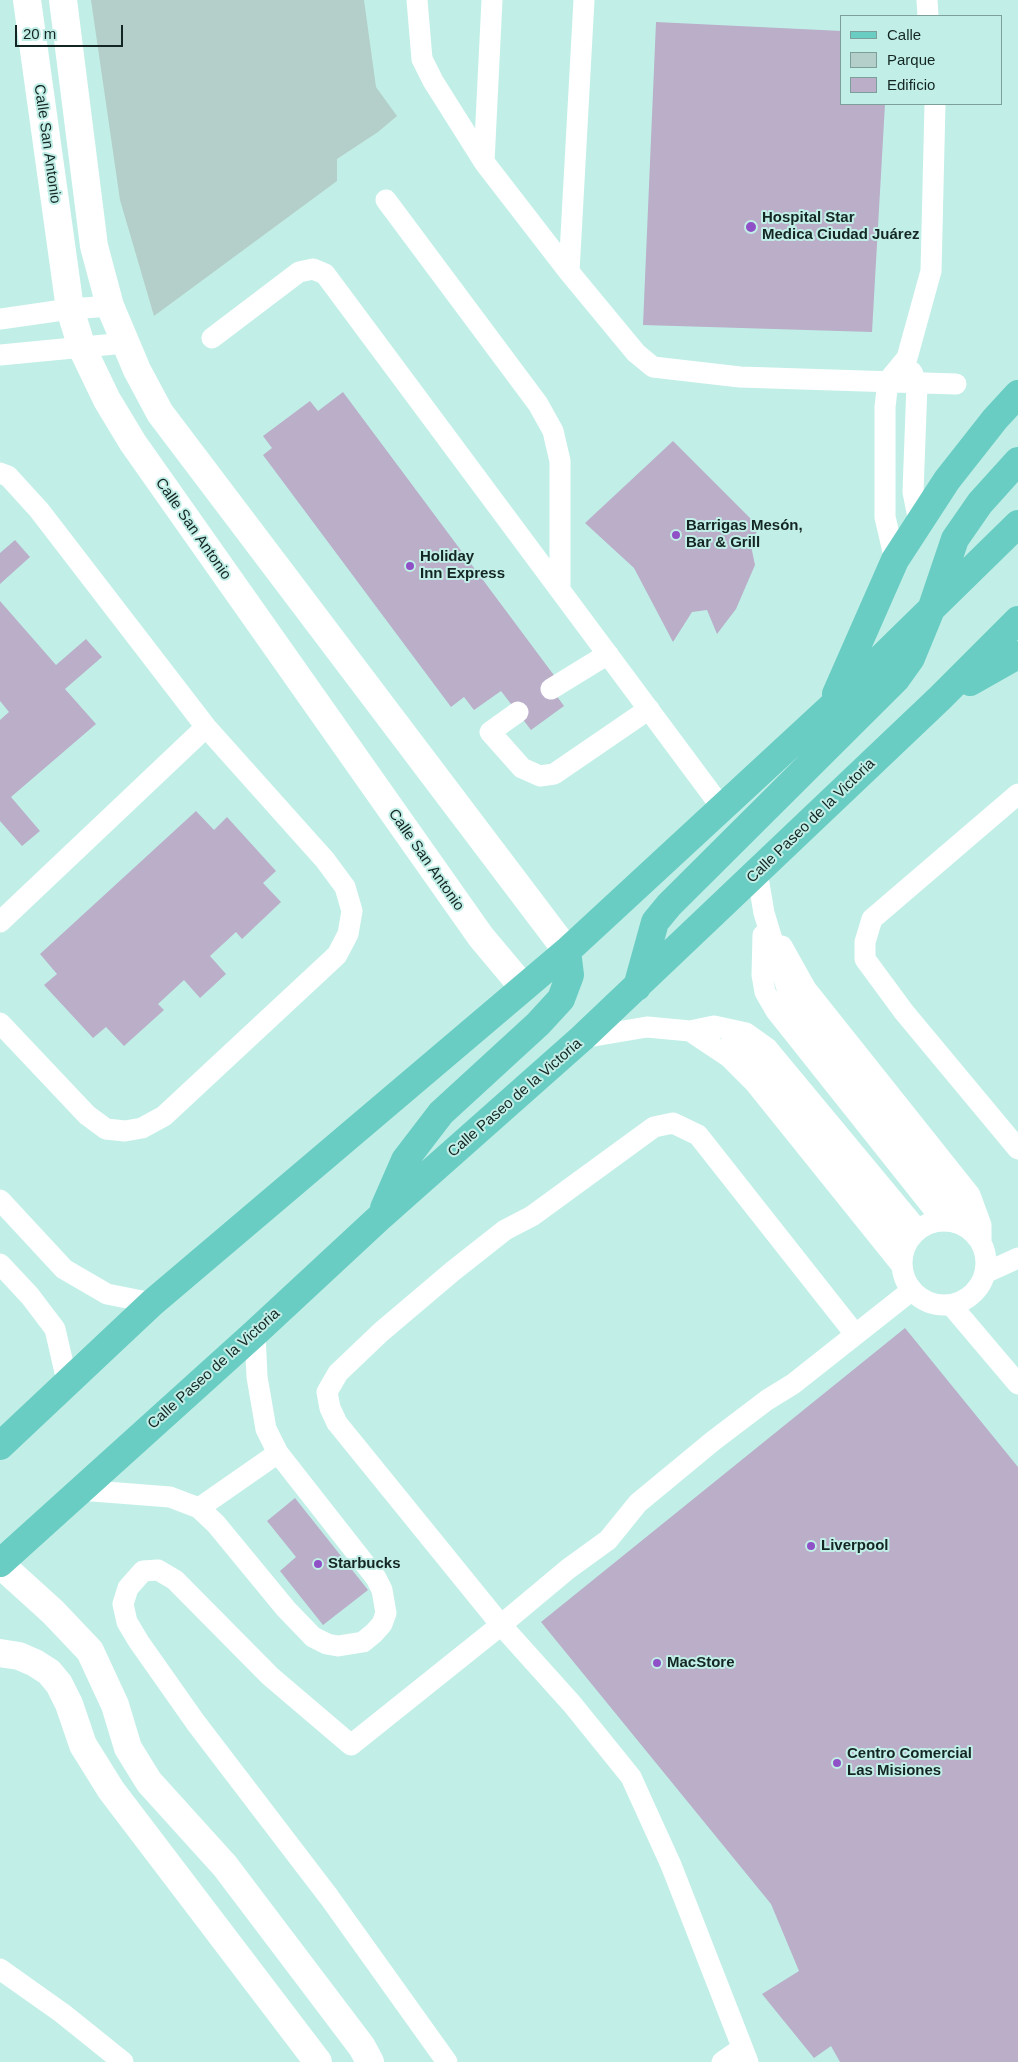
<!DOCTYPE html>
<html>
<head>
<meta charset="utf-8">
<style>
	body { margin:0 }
	#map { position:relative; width:1018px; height:2062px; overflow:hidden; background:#c1efe7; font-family:Arial,sans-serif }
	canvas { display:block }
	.legend { position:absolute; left:840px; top:15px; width:162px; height:90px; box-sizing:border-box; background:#c1efe7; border:1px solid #7c9f99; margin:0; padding:6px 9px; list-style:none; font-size:15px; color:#142623 }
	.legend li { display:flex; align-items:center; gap:10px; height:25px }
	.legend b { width:25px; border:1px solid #7c9f99 }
	.scale { position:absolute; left:15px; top:25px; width:108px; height:22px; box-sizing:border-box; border:2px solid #142623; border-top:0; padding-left:6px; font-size:15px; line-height:18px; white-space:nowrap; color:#142623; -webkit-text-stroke:4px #c1efe7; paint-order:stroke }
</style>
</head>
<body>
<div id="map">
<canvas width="1018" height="2062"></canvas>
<ul class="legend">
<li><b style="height:6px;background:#6acdc3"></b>Calle</li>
<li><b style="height:14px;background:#b4cec9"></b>Parque</li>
<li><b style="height:14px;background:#baaec9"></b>Edificio</li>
</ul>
<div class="scale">20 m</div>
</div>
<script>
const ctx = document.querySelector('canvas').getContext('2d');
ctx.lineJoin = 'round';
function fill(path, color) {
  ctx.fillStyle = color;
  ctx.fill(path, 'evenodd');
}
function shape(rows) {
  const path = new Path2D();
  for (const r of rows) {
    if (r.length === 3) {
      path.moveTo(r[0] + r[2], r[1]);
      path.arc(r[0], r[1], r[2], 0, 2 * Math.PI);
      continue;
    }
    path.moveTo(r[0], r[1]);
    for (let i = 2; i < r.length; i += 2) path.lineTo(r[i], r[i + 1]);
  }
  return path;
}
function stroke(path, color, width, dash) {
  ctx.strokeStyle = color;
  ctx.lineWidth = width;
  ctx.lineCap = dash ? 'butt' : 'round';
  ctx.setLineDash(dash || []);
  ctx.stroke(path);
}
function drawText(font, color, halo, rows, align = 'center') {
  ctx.font = font + ' Arial,sans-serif';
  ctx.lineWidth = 4;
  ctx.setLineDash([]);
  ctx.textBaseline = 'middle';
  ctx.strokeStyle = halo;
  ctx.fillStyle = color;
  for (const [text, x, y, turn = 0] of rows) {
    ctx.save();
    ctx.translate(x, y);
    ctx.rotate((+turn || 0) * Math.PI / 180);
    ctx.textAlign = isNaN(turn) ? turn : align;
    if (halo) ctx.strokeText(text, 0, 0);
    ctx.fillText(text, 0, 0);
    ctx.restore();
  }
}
fill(shape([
	[91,0,364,0,376,87,397,116,378,132,337,159,337,181,154,316,120,200]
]), '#b4cec9');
fill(shape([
	[656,22,842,31,842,104,885,104,872,332,643,325],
	[343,392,556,678,548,684,564,706,531,730,501,691,474,710,464,697,451,707,263,455,272,448,263,436,310,401,318,411],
	[673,441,760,528,750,541,755,565,736,609,717,634,707,610,692,612,673,642,634,568,585,523],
	[15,540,30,557,0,584,0,553],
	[0,601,56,665,86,639,102,657,65,689,96,724,11,797,40,831,22,846,0,821,0,720,9,712,0,701],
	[196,811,214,830,227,817,276,871,263,883,281,902,242,939,236,932,210,956,226,974,200,998,184,980,158,1004,164,1010,124,1046,106,1027,93,1038,44,985,57,974,40,954],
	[905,1328,1018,1467,1018,2062,840,2062,831,2046,814,2058,762,1994,799,1971,771,1904,541,1622],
	[295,1498,368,1590,323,1625,280,1571,296,1557,267,1521]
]), '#baaec9');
stroke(shape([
	[417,0,422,59,433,81,484,162,569,272,636,353,653,367,740,377,956,384],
	[927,0,928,16],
	[484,162,492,0],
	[386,200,538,404,553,431,560,461,560,589],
	[569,272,584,0],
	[0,319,70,309,110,306],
	[212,338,299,272,313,269,325,274,722,808],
	[0,355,125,343],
	[912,372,917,384,913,492,919,522],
	[0,473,8,476,39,510,206,727,325,860,345,887,352,911,348,934,337,955,164,1116,142,1128,125,1131,106,1129,87,1115,0,1023],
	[895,560,885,517,885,407,888,381,907,358,931,271,935,104],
	[551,689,608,654],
	[518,712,490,732,522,768,540,776,554,774,649,709],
	[1018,794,872,919,865,942,865,959,904,1012,1018,1149],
	[757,872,764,913,789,995,947,1193,963,1224],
	[0,922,206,727],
	[763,935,762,975,765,992,776,1011,943,1221],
	[782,946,806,989,970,1195,981,1225,981,1242],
	[690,1031,729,1057,754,1082,902,1266],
	[582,1038,647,1027,690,1031,714,1026,746,1033,767,1048,918,1230],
	[732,1039,768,1071,906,1244],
	[0,1200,64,1269,107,1294,152,1303],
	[944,1263,42],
	[0,1264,30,1296,55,1329,67,1381],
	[985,1273,1018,1258],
	[951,1305,1018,1384],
	[80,1490,170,1497,199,1508,216,1524,286,1609,313,1637,327,1644,338,1646,363,1642,374,1633,382,1624,386,1613,382,1590,376,1578,278,1453,266,1429,257,1377,255,1333],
	[199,1508,278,1453],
	[0,1969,62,2013,123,2062],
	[447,2062,329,1897,196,1723,139,1642,127,1622,123,1604,128,1588,143,1571,158,1570,175,1580,270,1676,351,1745,501,1625,337,1423,330,1408,327,1392,338,1373,381,1332,453,1271,505,1230,532,1216,654,1127,673,1123,698,1135,855,1334],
	[722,2062,742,2048],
	[748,2062,671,1865,631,1777,572,1704,501,1625,568,1569,608,1540,638,1503,713,1441,767,1400,793,1384,912,1290]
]), '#fff', 21);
stroke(shape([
	[27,0,70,309,82,348,107,400,133,443,481,937,523,987],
	[63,0,94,246,110,306,137,370,160,413,567,951],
	[0,1564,53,1612,90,1651,115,1705,128,1748,149,1782,225,1866,362,2047,370,2062],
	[0,1653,19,1656,35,1663,49,1672,59,1684,69,1704,83,1745,111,1790,318,2062]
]), '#fff', 28);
stroke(shape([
	[970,682,1018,655],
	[836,694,895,560,947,480,995,419,1018,394],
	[637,987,655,922,669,905,896,679,911,658,932,607,955,539,980,503,1018,461],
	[384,1208,405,1160,441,1113,538,1024,561,999,570,975,567,951],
	[0,1446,152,1303,567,951,830,708,1018,524],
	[0,1563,255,1333,380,1217,582,1038,940,698,1018,620]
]), '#6acdc3', 28);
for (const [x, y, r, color] of [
	[751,227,6,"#9051c7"],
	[676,535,5,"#9051c7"],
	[410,566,5,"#9051c7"],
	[811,1546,5,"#9051c7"],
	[318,1564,5,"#9051c7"],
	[657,1663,5,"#9051c7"],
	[837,1763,5,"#9051c7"]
]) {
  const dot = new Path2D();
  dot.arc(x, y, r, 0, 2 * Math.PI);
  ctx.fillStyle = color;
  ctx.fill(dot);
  stroke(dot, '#c1efe7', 2);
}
drawText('15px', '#142623', '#c1efe7', [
	["Calle San Antonio",47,144,82],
	["Calle San Antonio",193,529,55],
	["Calle Paseo de la Victoria",811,821,-44],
	["Calle San Antonio",426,860,55],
	["Calle Paseo de la Victoria",515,1098,-41],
	["Calle Paseo de la Victoria",214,1369,-42]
]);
drawText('bold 15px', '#142623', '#c1efe7', [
	["Hospital Star",762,218],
	["Medica Ciudad Juárez",762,235],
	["Barrigas Mesón,",686,526],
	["Bar & Grill",686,543],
	["Holiday",420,557],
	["Inn Express",420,574],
	["Liverpool",821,1546],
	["Starbucks",328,1564],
	["MacStore",667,1663],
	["Centro Comercial",847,1754],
	["Las Misiones",847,1771]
], 'left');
</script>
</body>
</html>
